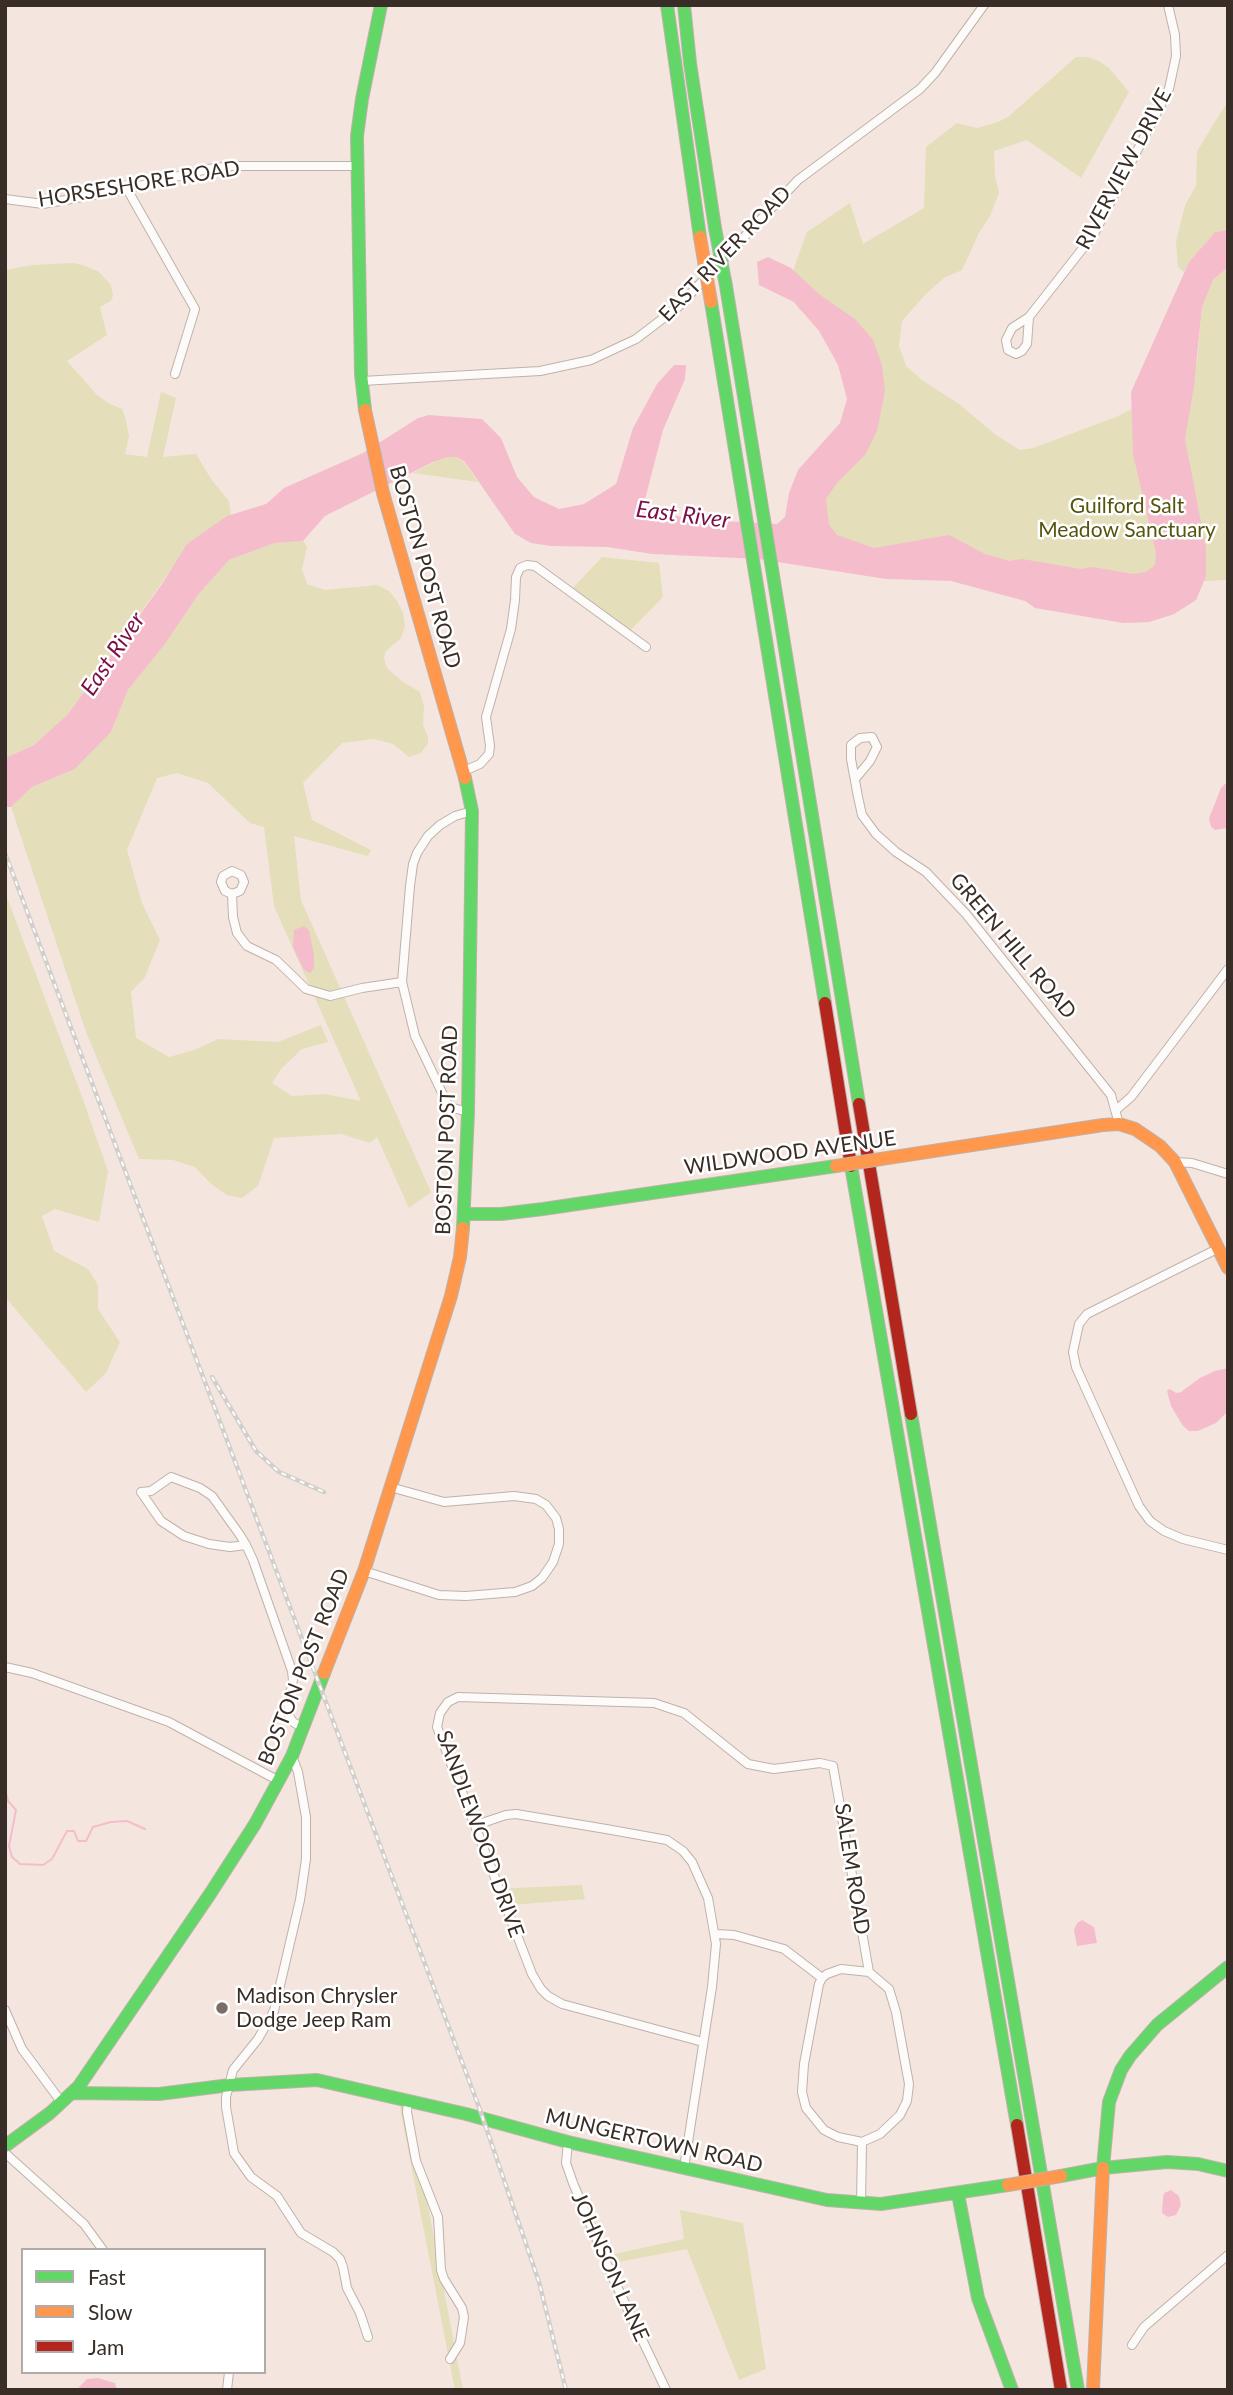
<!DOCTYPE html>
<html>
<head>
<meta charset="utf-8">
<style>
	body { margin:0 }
	#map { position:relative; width:1233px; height:2395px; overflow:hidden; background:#f4e6de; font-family:Lato,sans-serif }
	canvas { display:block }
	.frame { position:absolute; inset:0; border:7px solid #392e27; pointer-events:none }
	.legend { position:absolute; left:21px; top:2248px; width:245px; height:126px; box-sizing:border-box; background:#fff; border:2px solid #b0aba9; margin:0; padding:9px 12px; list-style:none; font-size:21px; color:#392e27 }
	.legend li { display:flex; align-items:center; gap:14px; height:35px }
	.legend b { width:35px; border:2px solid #b0aba9 }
</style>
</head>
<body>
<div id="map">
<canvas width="1233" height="2395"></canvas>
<div class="frame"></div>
<ul class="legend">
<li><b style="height:9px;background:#63d668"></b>Fast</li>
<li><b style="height:9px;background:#ff974d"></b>Slow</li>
<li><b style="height:9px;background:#b3261e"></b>Jam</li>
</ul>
</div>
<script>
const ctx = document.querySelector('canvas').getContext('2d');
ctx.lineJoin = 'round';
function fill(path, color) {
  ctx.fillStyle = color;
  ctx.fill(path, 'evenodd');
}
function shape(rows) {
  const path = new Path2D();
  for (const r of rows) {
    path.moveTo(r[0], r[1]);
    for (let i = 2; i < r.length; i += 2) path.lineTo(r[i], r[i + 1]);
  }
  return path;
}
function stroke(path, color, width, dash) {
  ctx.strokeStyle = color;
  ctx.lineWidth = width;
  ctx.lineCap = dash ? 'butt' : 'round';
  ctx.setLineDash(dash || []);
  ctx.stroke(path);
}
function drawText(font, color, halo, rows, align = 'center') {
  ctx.font = font + ' Lato,sans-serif';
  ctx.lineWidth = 5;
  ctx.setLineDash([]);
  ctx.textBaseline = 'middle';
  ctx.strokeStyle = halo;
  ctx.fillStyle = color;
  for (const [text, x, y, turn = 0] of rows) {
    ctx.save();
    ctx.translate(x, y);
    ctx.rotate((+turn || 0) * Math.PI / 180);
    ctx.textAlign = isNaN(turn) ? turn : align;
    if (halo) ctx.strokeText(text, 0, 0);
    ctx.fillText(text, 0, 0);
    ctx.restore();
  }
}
fill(shape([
	[1076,57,1087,57,1099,61,1109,68,1129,92,1081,178,1027,140,994,151,995,176,999,193,990,216,979,233,962,270,944,278,926,294,902,321,899,346,906,366,922,380,959,404,996,435,1020,450,1033,448,1116,417,1138,406,1197,364,1202,307,1213,280,1228,267,1228,580,1204,581,1196,600,1174,614,1149,622,1123,623,961,566,808,553,862,386,817,323,799,309,786,290,807,232,850,203,863,244,924,208,926,147,957,123,977,128,998,122,1008,117],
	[1228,101,1228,230,1215,232,1189,262,1184,272,1178,267,1176,242,1185,205,1196,186,1197,151],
	[72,263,83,265,99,272,111,285,113,296,111,301,100,307,107,335,67,361,97,395,108,403,122,409,126,420,129,436,125,454,147,457,161,392,176,398,163,457,196,454,211,479,229,501,231,517,188,546,68,714,34,745,5,758,5,270,33,265],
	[448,457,456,457,465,463,478,482,413,473,434,462],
	[303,541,307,547,302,569,307,584,325,590,377,585,389,591,397,601,403,613,405,626,401,638,386,651,384,657,385,663,388,669,403,682,420,692,424,706,423,725,428,737,428,743,421,753,409,757,393,744,374,739,342,743,303,783,312,820,371,850,368,856,294,836,301,900,431,1192,409,1208,377,1137,370,1143,341,1134,274,1138,258,1186,242,1198,227,1195,211,1184,195,1167,173,1160,139,1159,86,1032,11,807,32,787,75,769,111,732,128,690,165,644,198,595,229,560,275,543],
	[177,773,208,783,250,823,264,827,274,906,361,1101,325,1094,292,1096,272,1083,281,1069,302,1049,328,1042,321,1025,278,1042,218,1039,194,1050,169,1057,136,1038,131,992,145,977,160,940,142,903,127,850,157,778],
	[602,557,659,563,663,597,625,636,570,591],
	[5,892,81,1094,108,1171,99,1222,55,1209,42,1216,54,1251,88,1269,98,1285,98,1309,120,1342,106,1373,86,1392,5,1297],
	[582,1885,585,1899,500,1906,493,1889],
	[408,2102,463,2390,455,2390,400,2108,402,2104],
	[680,2210,743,2223,766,2369,739,2380,687,2249,618,2262,613,2259,614,2254,684,2239]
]), '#e4deba');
fill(shape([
	[1228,230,1228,267,1213,280,1202,307,1194,386,1185,439,1206,548,1206,576,1196,600,1174,614,1149,622,1123,623,1035,608,1025,601,951,581,886,579,758,559,652,554,607,547,551,546,531,543,515,534,465,462,456,457,448,457,433,462,325,516,303,541,275,543,229,560,198,595,165,644,128,690,111,732,75,769,32,787,11,807,5,807,5,758,34,745,68,714,162,584,187,544,227,516,266,504,284,488,363,453,418,418,429,415,482,419,501,438,517,477,534,497,559,509,584,504,616,484,633,428,657,384,674,365,686,365,685,379,663,430,642,511,704,520,777,524,785,517,789,493,798,470,840,423,847,399,838,365,819,331,794,302,759,285,757,262,768,257,791,268,820,295,855,319,873,340,882,365,885,391,877,431,865,455,837,483,826,499,829,525,837,535,874,548,949,535,985,554,1009,561,1022,559,1081,569,1093,567,1133,574,1146,572,1155,565,1156,553,1133,454,1131,392,1189,262,1215,232],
	[1228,781,1228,828,1215,830,1211,827,1209,818,1221,788],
	[304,926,309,930,314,955,314,968,310,973,304,970,293,947,294,930],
	[1228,1368,1228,1411,1216,1423,1198,1431,1189,1431,1183,1426,1171,1406,1167,1391,1170,1389,1176,1393,1181,1392,1200,1378,1215,1371],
	[1082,1920,1094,1927,1097,1943,1077,1946,1074,1930,1077,1923],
	[1171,2190,1179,2196,1181,2205,1176,2215,1168,2217,1162,2213,1163,2198,1164,2193],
	[98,2378,115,2383,117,2390,76,2390,87,2379]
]), '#f5bdcc');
stroke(shape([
	[5,1788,8,1801,16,1810,9,1846,12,1857,20,1864,43,1865,52,1859,67,1831,74,1831,78,1841,86,1841,93,1827,111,1822,127,1821,145,1829]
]), '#f5bdcc', 2);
const street = shape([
	[127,189,195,309,175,374],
	[5,199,43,204,127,189,207,169,233,166,357,166],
	[1029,317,1027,344,1022,351,1016,354,1008,350,1006,340,1012,328,1029,317,1094,234,1169,89,1176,56,1175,35,1168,5],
	[362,381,540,371,591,360,636,339,678,307,798,180,920,89,935,73,984,5],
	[464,771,480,764,489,754,490,746,486,717,511,629,515,600,516,577,520,568,527,565,535,566,646,647],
	[855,779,870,761,877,747,872,737,860,738,851,745,851,759,858,797,862,815,876,834,896,852,926,872,966,914,1111,1095,1119,1124],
	[232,894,225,891,221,882,223,876,232,871,241,875,244,882,240,891,232,894,233,917,237,933,247,946,276,960,306,989,330,996,362,988,402,982],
	[1116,1110,1131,1097,1228,969],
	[468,1112,450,1107,446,1101,415,1036,402,982,410,886,413,864,417,853,428,836,440,825,455,816,472,811],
	[1175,1162,1192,1163,1228,1174],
	[1219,1248,1087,1314,1079,1324,1073,1352,1076,1367,1129,1484,1139,1506,1150,1521,1164,1531,1183,1539,1228,1550],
	[246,1545,230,1547,209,1544,184,1536,161,1521,141,1492,151,1491,171,1477,200,1488,212,1496,240,1535,246,1545,253,1560,292,1671,293,1680,288,1704,289,1716,293,1722,303,1728],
	[364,1571,439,1595,466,1596,515,1592,532,1586,542,1578,553,1562,559,1544,559,1529,556,1518,546,1505,536,1499,514,1496,444,1502,390,1487],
	[5,1667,32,1673,169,1722,279,1781],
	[292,1756,298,1772,306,1817,306,1859,300,1900,274,2011,258,2039,233,2070,226,2097,226,2107,234,2153,251,2177,277,2196,301,2233,333,2252,340,2259,343,2267,347,2288,360,2313,368,2337],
	[476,1825,506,1815,516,1814,606,1829,667,1840,683,1851,692,1862,708,1898,716,1944,712,1987,684,2168],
	[716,1934,734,1935,784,1949,822,1978],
	[5,2010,22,2049,62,2103],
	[703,2042,562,2004,548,1996,541,1989,532,1974,437,1727,440,1713,448,1702,458,1697,654,1703,684,1713,748,1764,774,1769,820,1763,833,1766,869,1972],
	[408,2102,407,2112,416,2161,438,2217,441,2270,444,2279,462,2308,464,2317,460,2343,450,2359],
	[568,2142,566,2163,573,2183,612,2276,666,2390],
	[5,2153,84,2224,103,2250],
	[861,2204,862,2142,880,2134,900,2115,907,2101,909,2084,896,2012,889,1989,869,1972,841,1969,827,1974,822,1978,819,1984,804,2064,802,2092,806,2108,824,2130,838,2137,862,2142],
	[1132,2345,1144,2327,1228,2255],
	[227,2390,229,2372]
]);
const fast = shape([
	[667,5,700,237],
	[684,5,690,63,715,228],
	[726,286,859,1104],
	[711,302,825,1003],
	[365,410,361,374,357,136,362,99,381,5],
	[851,1166,1017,2125],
	[465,1214,501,1214,543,1209,836,1166],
	[463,1228,468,1112,472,811,465,778],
	[911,1414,1078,2390],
	[72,2093,159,2094,230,2085,317,2080,466,2114,568,2142,827,2200,881,2204,1008,2185],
	[5,2146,50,2113,79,2086,210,1894,255,1824,292,1756,324,1673],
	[1103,2168,1109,2102,1121,2070,1130,2056,1157,2025,1228,1967],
	[1061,2176,1103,2168,1167,2162,1198,2164,1228,2171],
	[958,2194,978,2298,1012,2390]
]);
const slow = shape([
	[365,410,383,493,465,778],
	[894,1157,1103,1125,1119,1124,1135,1129,1160,1146,1175,1162,1228,1268],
	[324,1673,364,1571,451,1296,460,1257,463,1228],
	[1093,2390,1103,2168]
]);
const jam = shape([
	[825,1003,851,1166],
	[859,1104,911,1414],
	[1017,2125,1061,2390]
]);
stroke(street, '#beb2ab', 10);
stroke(fast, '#beb2ab', 14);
stroke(slow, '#beb2ab', 14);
stroke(jam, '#beb2ab', 14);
stroke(street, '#fdfbfa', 8);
stroke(fast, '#63d668', 12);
stroke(slow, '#ff974d', 12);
stroke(jam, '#b3261e', 12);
const rail = shape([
	[5,853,479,2107,539,2282,566,2390],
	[212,1377,256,1451,279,1472,324,1492]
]);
stroke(rail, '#d2cecb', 4.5);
stroke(rail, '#fff', 2, [5]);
const fastBridge = shape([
	[715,228,726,286]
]);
const slowBridge = shape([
	[700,237,711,302],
	[836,1166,894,1157],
	[1008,2185,1061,2176]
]);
stroke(fastBridge, '#beb2ab', 14, []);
stroke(slowBridge, '#beb2ab', 14, []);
stroke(fastBridge, '#63d668', 12);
stroke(slowBridge, '#ff974d', 12);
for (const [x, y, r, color] of [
	[222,2008,7,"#7a6e67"]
]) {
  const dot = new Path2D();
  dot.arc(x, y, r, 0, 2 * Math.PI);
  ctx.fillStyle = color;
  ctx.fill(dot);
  stroke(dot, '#fff', 2.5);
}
drawText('21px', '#392e27', '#fff', [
	["RIVERVIEW DRIVE",1124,169,-62],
	["HORSESHORE ROAD",139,184,-9],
	["EAST RIVER ROAD",725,254,-46],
	["BOSTON POST ROAD",425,567,74],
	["GREEN HILL ROAD",1013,946,50],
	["BOSTON POST ROAD",447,1130,-88],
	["WILDWOOD AVENUE",790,1153,-8],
	["BOSTON POST ROAD",304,1667,-68],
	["SANDLEWOOD DRIVE",480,1834,70],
	["SALEM ROAD",852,1869,81],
	["MUNGERTOWN ROAD",654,2141,13],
	["JOHNSON LANE",610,2267,66]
]);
drawText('21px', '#56550e', '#fff', [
	["Guilford Salt",1127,506],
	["Meadow Sanctuary",1127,530]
]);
drawText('21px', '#392e27', '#fff', [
	["Madison Chrysler",236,1996],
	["Dodge Jeep Ram",236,2020]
], 'left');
drawText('italic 23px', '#7b0f44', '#fff', [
	["East River",683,515,7],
	["East River",113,654,-56]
]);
</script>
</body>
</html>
